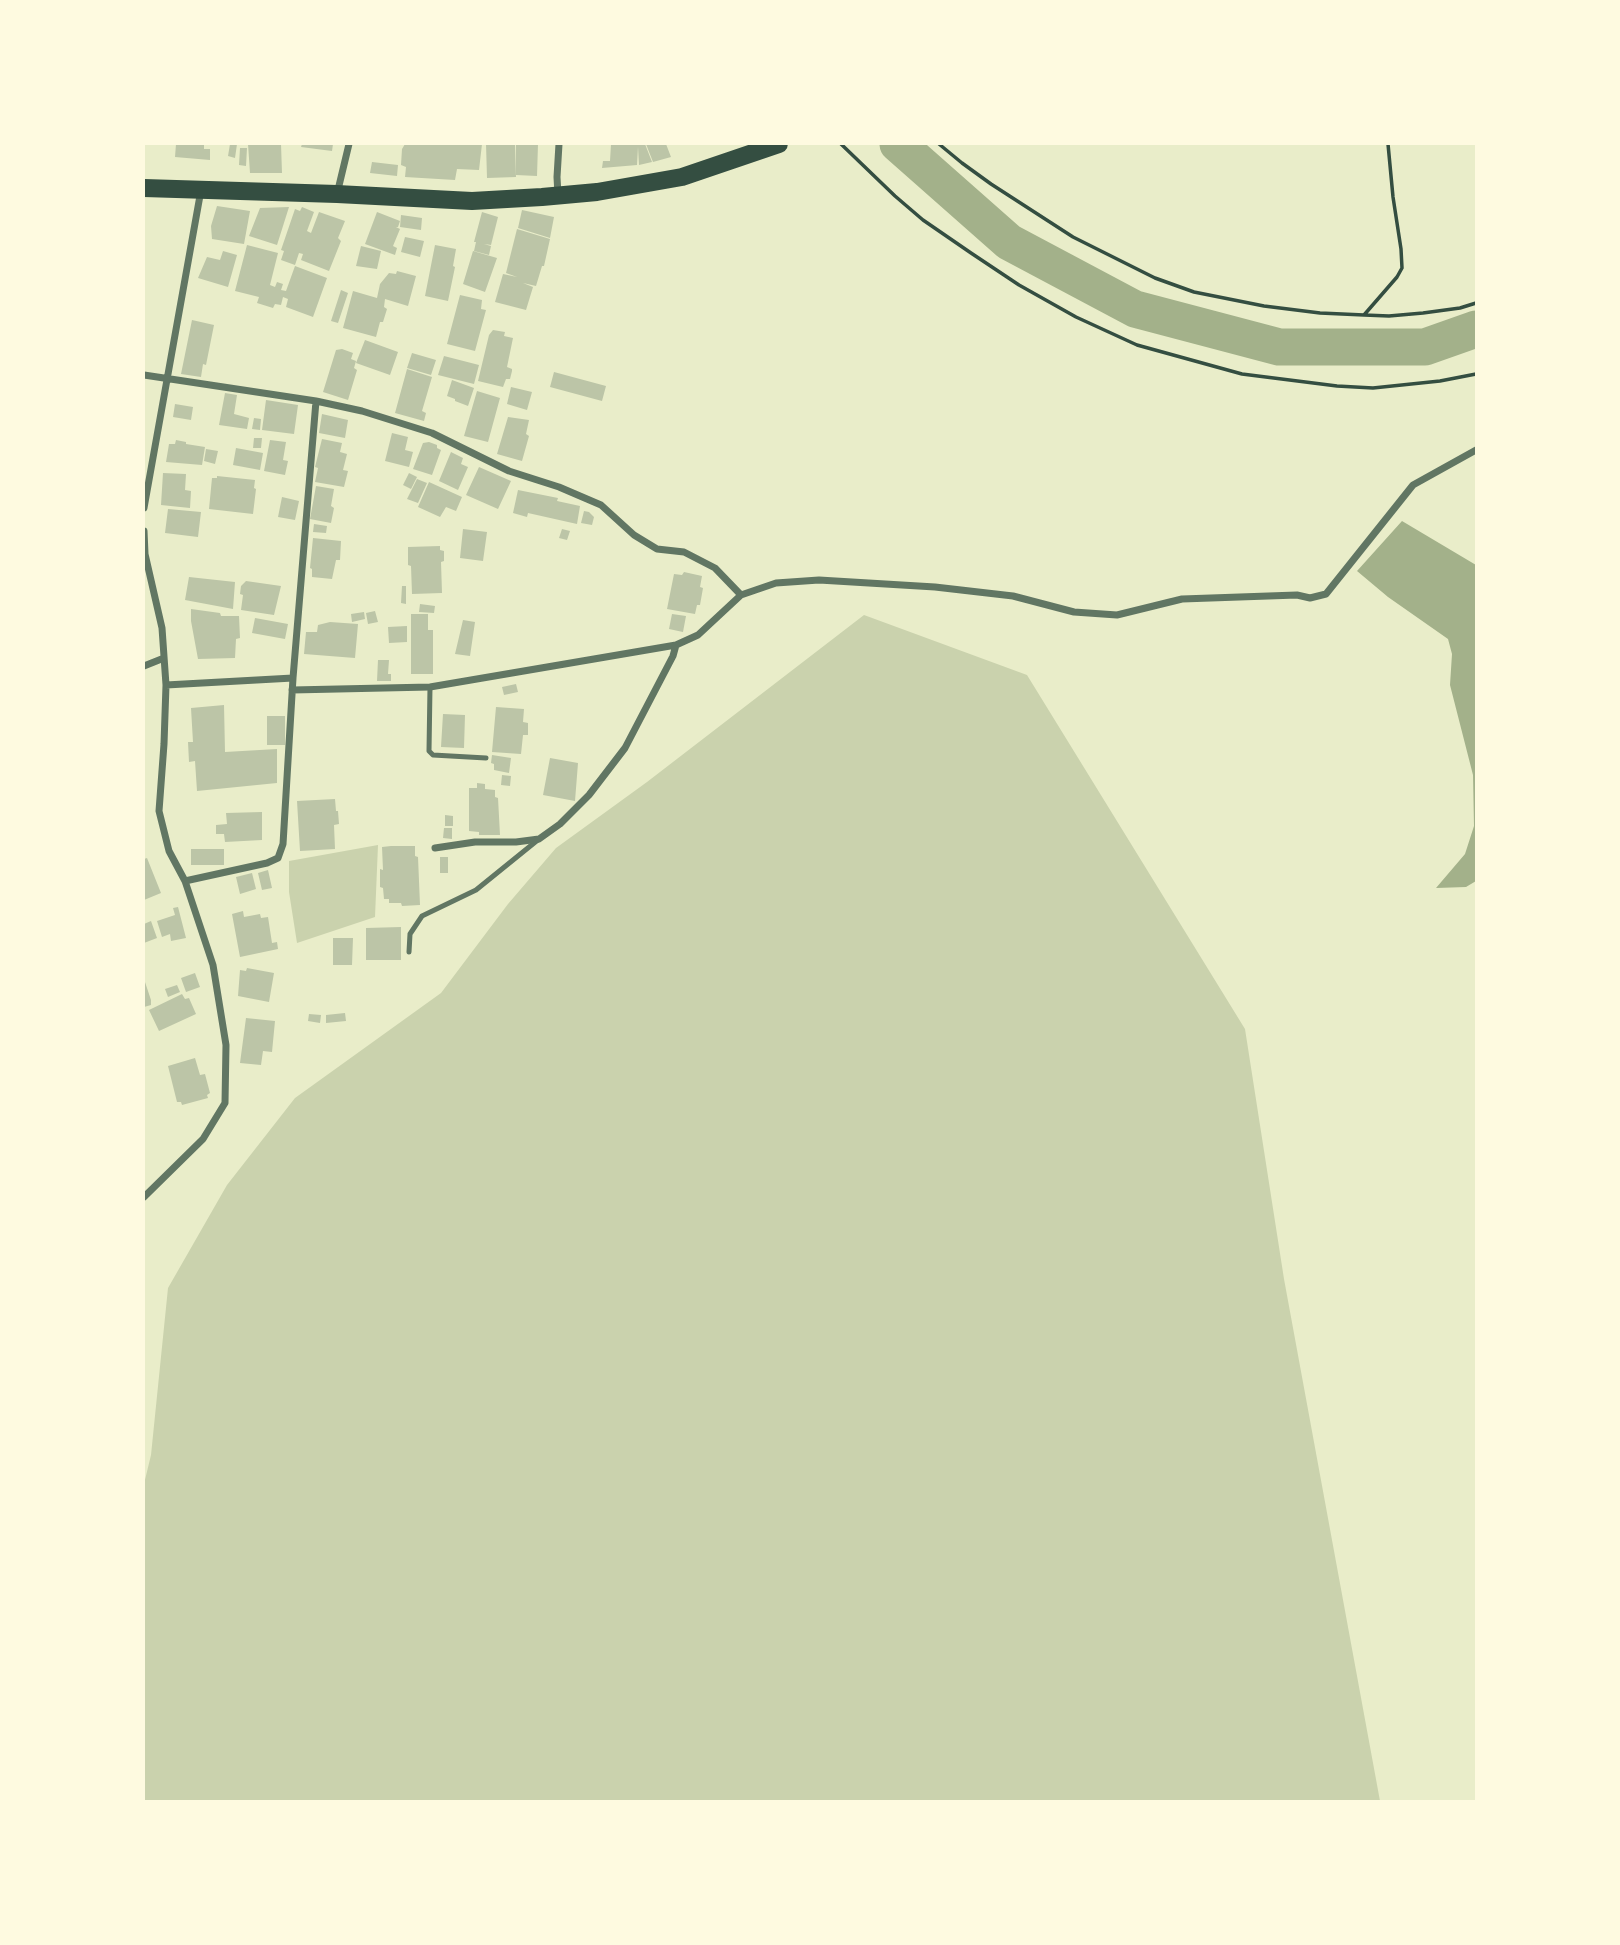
<!DOCTYPE html>
<html>
<head>
<meta charset="utf-8">
<style>
	body { margin:0 }
	#map { position:relative; width:1620px; height:1945px; overflow:hidden; background:#e9edc9; font-family:Cabin,sans-serif }
	canvas { display:block }
	.frame { position:absolute; inset:0; border:145px solid #fefae0; pointer-events:none }
</style>
</head>
<body>
<div id="map">
<canvas width="1620" height="1945"></canvas>
<div class="frame"></div>
</div>
<script>
const ctx = document.querySelector('canvas').getContext('2d');
ctx.lineJoin = 'round';
function fill(path, color) {
  ctx.fillStyle = color;
  ctx.fill(path, 'evenodd');
}
function shape(rows) {
  const path = new Path2D();
  for (const r of rows) {
    path.moveTo(r[0], r[1]);
    for (let i = 2; i < r.length; i += 2) path.lineTo(r[i], r[i + 1]);
  }
  return path;
}
function stroke(path, color, width, dash) {
  ctx.strokeStyle = color;
  ctx.lineWidth = width;
  ctx.lineCap = dash ? 'butt' : 'round';
  ctx.setLineDash(dash || []);
  ctx.stroke(path);
}
fill(shape([
	[864,615,1027,675,1245,1029,1284,1279,1380,1801,144,1801,144,1484,151,1455,168,1288,227,1185,295,1098,441,993,508,904,556,848,647,782],
	[378,845,375,917,297,943,289,892,289,861]
]), '#cad2ad');
fill(shape([
	[1402,521,1476,565,1476,881,1466,887,1436,888,1465,854,1474,826,1473,775,1450,685,1452,654,1448,639,1388,597,1357,571]
]), '#a3b18a');
stroke(shape([
	[898,144,1009,242,1135,309,1279,347,1425,347,1476,329]
]), '#a3b18a', 37);
fill(shape([
	[176,144,204,144,204,149,210,149,210,160,175,157],
	[230,144,237,144,235,158,228,156],
	[248,144,281,144,282,173,250,173],
	[302,144,333,144,332,151,301,147],
	[405,144,482,144,479,170,457,169,455,180,405,177,406,167,401,165,402,149],
	[486,144,515,144,516,177,487,178],
	[516,144,538,144,537,176,516,175],
	[611,144,645,144,652,162,639,165,638,147,637,165,602,168,603,161,610,161],
	[646,144,666,144,671,157,653,162],
	[240,148,247,148,246,166,239,165],
	[372,162,398,165,397,176,370,173],
	[217,206,250,211,244,244,212,239,211,226],
	[289,207,277,245,249,236,260,208],
	[302,207,314,212,307,231,311,233,319,212,345,221,338,238,341,241,329,271,301,260,303,254,299,253,295,265,281,260,284,251,281,250,295,209,300,211],
	[522,210,554,217,550,238,518,228],
	[377,212,400,221,398,227,396,227,400,229,393,246,397,248,395,255,365,244],
	[482,212,498,217,491,245,484,244,491,246,489,255,474,251,476,242,474,242],
	[401,215,422,218,421,230,400,227],
	[517,229,550,239,544,266,542,266,536,286,523,283,533,287,526,310,495,302,503,274,517,277,506,273],
	[405,237,424,241,420,257,401,252],
	[247,245,278,253,270,285,275,287,277,282,283,284,281,290,286,291,295,266,327,278,313,317,286,307,288,299,283,297,281,305,275,304,273,308,257,303,259,297,235,291],
	[435,245,456,249,453,266,455,267,448,301,425,296],
	[361,246,381,251,377,269,356,266],
	[223,251,237,255,228,287,198,278,207,257,220,260],
	[473,251,497,258,485,292,463,284],
	[397,271,416,276,408,306,385,299,384,307,387,309,383,322,380,322,376,337,343,328,353,291,377,298,380,284,389,273,396,274],
	[341,290,348,293,338,323,331,321],
	[460,295,482,300,481,309,486,310,475,351,447,344],
	[192,320,214,325,206,365,203,364,201,377,181,374],
	[493,330,505,332,504,336,513,338,507,367,512,369,512,371,510,379,506,379,503,387,478,381,489,335],
	[365,340,398,352,390,375,356,363],
	[342,349,353,353,351,359,356,361,354,368,357,370,348,400,323,392,336,350],
	[412,353,436,360,431,375,407,368],
	[444,356,479,365,474,384,438,375],
	[407,369,432,377,422,411,426,413,424,421,395,413],
	[554,372,606,386,602,401,550,387],
	[452,380,474,388,468,406,455,401,455,399,447,396],
	[511,387,532,392,527,410,507,404],
	[477,391,500,398,488,442,464,436],
	[225,393,237,395,234,414,249,418,247,429,219,425],
	[266,400,298,405,294,434,262,430],
	[175,404,193,407,191,420,173,417],
	[322,414,348,420,345,438,319,433],
	[508,417,529,420,526,434,529,436,522,461,497,454],
	[254,418,261,419,260,430,252,429],
	[392,433,408,437,405,450,413,452,409,467,385,461],
	[254,438,262,438,261,448,253,448],
	[322,439,342,443,340,452,347,454,343,470,348,471,344,487,315,482,318,468,315,467],
	[176,440,186,442,186,444,205,447,202,465,166,462,169,444,175,444],
	[270,440,286,442,283,460,288,461,285,475,264,471],
	[429,442,437,445,437,448,441,450,432,475,413,469,423,443],
	[236,448,263,453,260,470,233,465],
	[206,449,218,451,215,464,204,461],
	[451,452,463,458,461,464,468,467,458,490,439,481],
	[479,467,511,481,498,509,466,495],
	[163,473,186,474,185,490,191,491,190,508,161,505],
	[409,473,417,477,411,489,403,485],
	[217,476,255,480,254,488,256,489,253,514,209,509,212,478,217,478],
	[417,479,427,483,418,503,407,499],
	[429,482,462,497,456,511,446,507,440,517,418,507],
	[316,486,334,489,331,506,334,508,331,523,310,519],
	[518,490,558,498,557,501,580,506,577,524,528,513,527,517,513,513],
	[282,497,299,501,295,520,278,517],
	[168,509,201,512,198,537,165,533],
	[584,511,589,512,594,517,592,525,581,523],
	[314,524,327,526,326,533,313,532],
	[463,529,487,532,483,561,460,558],
	[562,529,570,531,567,540,559,538],
	[313,538,341,541,340,560,336,560,332,579,312,577,312,569,310,568],
	[440,546,440,550,444,551,444,561,441,562,442,593,412,594,411,566,408,565,408,547],
	[684,572,702,576,700,587,703,588,700,605,697,605,695,614,667,609,674,574,682,575],
	[189,577,235,582,233,609,185,600],
	[246,581,281,586,274,615,241,610,243,595,240,594,241,586],
	[402,586,406,586,406,604,401,603],
	[420,604,435,606,434,613,419,612],
	[191,609,220,613,221,616,239,616,240,638,236,639,235,658,198,659,191,621],
	[375,611,378,622,368,624,366,613],
	[364,612,365,619,352,622,351,614],
	[411,614,428,614,428,630,433,630,433,674,411,674],
	[672,614,686,616,683,632,669,629],
	[255,618,288,624,285,639,252,633],
	[463,620,475,622,470,656,455,654],
	[330,622,358,624,355,658,304,654,306,632,317,632,318,625],
	[407,626,407,642,389,643,388,627],
	[378,660,389,660,388,674,391,674,391,681,377,681],
	[516,684,518,692,504,695,502,687],
	[224,705,225,752,277,749,277,783,197,791,195,761,189,762,188,742,193,742,191,708],
	[496,707,524,709,523,722,528,723,528,735,523,735,521,754,492,752],
	[443,714,465,715,464,748,441,747],
	[267,716,285,716,285,745,267,745],
	[492,755,511,758,509,773,494,770,494,764,491,763],
	[550,758,578,763,575,801,543,795],
	[502,775,511,776,510,786,501,785],
	[477,783,485,784,485,789,495,790,495,797,498,798,500,835,479,835,479,832,469,831,469,788,477,788],
	[335,799,336,811,338,811,339,824,334,825,335,849,300,851,297,801],
	[262,812,262,840,225,842,224,834,216,834,216,825,227,824,226,813],
	[445,815,453,816,453,826,445,826],
	[444,828,452,828,452,839,443,838],
	[391,846,415,846,415,856,418,857,420,905,402,906,401,903,389,903,389,899,384,899,383,888,380,887,380,869,383,870,382,847],
	[191,849,224,849,224,865,191,865],
	[440,857,448,857,448,873,440,873],
	[147,858,161,893,144,900,144,859],
	[268,870,272,888,262,890,258,873],
	[252,873,256,889,240,894,236,877],
	[178,907,186,938,171,941,170,934,162,937,157,921,175,915,173,908],
	[243,911,244,917,260,914,261,918,268,917,272,943,277,942,278,949,240,957,232,914],
	[151,921,157,938,144,943,144,924],
	[401,927,401,960,366,960,366,928],
	[333,938,353,938,352,965,333,965],
	[247,968,274,973,269,1002,238,996,240,970,246,971],
	[195,973,200,987,186,992,181,978],
	[144,979,151,1000,151,1005,144,1007],
	[177,985,180,992,168,997,165,989],
	[182,994,185,999,189,998,196,1014,159,1031,149,1010],
	[345,1013,346,1021,326,1023,326,1015],
	[309,1014,321,1015,320,1023,308,1021],
	[246,1018,275,1021,272,1052,263,1051,261,1065,240,1063],
	[195,1058,200,1075,205,1074,210,1093,207,1095,208,1098,182,1105,181,1102,177,1102,168,1066]
]), '#bcc5a7');
stroke(shape([
	[841,144,895,196,923,220,971,253,1019,285,1076,317,1137,345,1242,374,1337,386,1373,388,1440,381,1476,374],
	[939,144,962,163,991,184,1073,237,1155,278,1194,292,1264,306,1320,313,1364,315,1389,316,1423,313,1460,308,1476,303],
	[1364,315,1397,277,1402,268,1401,249,1393,197,1388,144]
]), '#344e41', 3.5);
stroke(shape([
	[430,687,429,751,433,755,486,758],
	[409,952,410,934,422,916,476,890,539,839]
]), '#617663', 5);
stroke(shape([
	[337,194,349,144],
	[558,195,557,177,559,144],
	[144,375,316,401,362,411,432,433,509,471,559,487,601,505,634,535,657,549,684,552,715,568,741,595],
	[144,508,201,190],
	[144,531,145,554,162,628,166,685,164,744,159,811,169,851,185,881,213,965,226,1045,225,1103,203,1139,144,1197],
	[144,666,164,658],
	[166,685,293,678],
	[292,690,430,687,676,645,698,635,741,595,776,583,819,580,935,587,1013,596,1074,612,1117,615,1182,599,1297,595,1310,598,1326,594,1413,485,1476,450],
	[435,848,475,842,516,842,539,839,560,824,589,795,625,748,673,656,676,645],
	[185,881,267,863,278,858,283,844,293,678,316,401]
]), '#617663', 7);
stroke(shape([
	[144,188,337,194,472,201,542,197,597,192,682,177,779,144]
]), '#344e41', 18);
</script>
</body>
</html>
